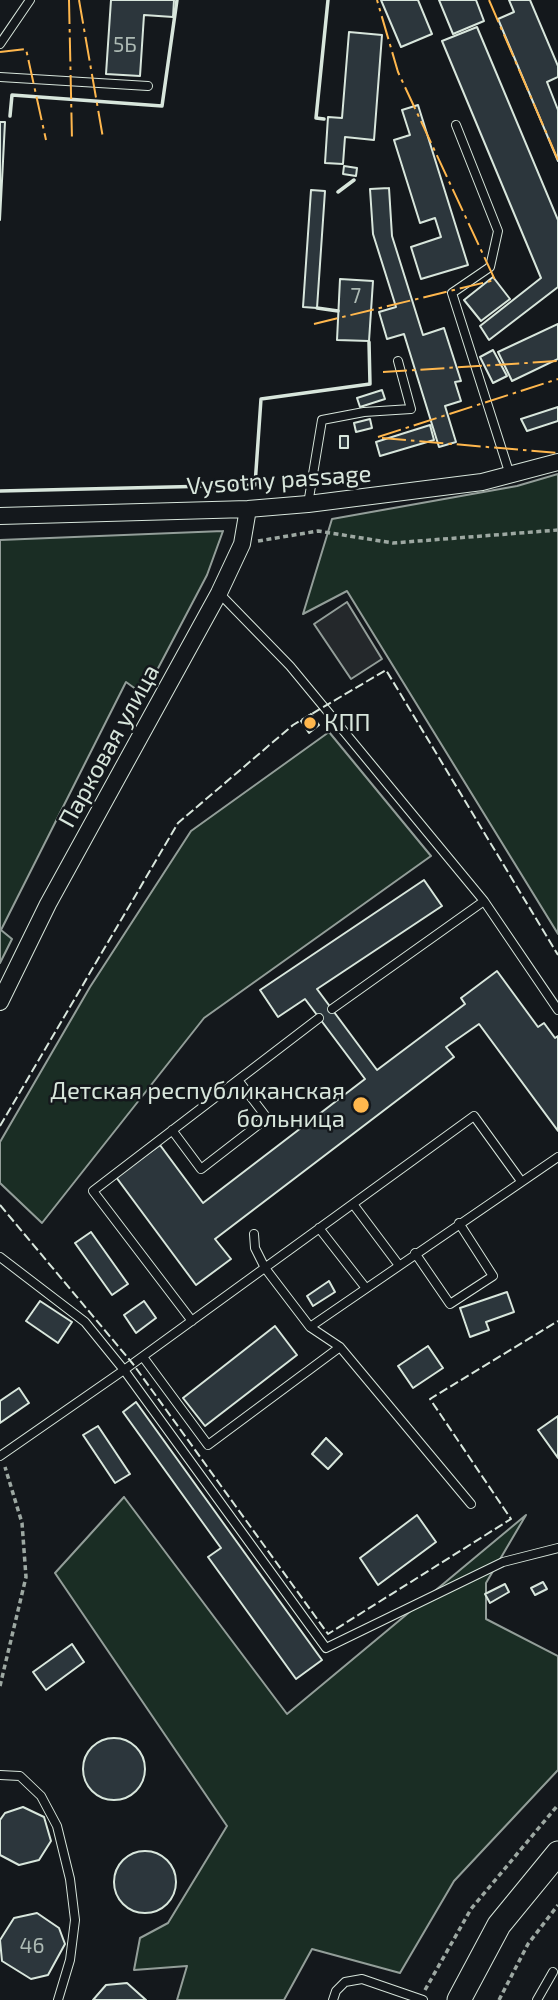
<!DOCTYPE html>
<html>
<head>
<meta charset="utf-8">
<style>
	body { margin:0 }
	canvas { display:block; background:#14181c }
</style>
</head>
<body>
<canvas width="558" height="2000"></canvas>
<script>
const ctx = document.querySelector('canvas').getContext('2d');
ctx.lineJoin = 'round';
function fill(path, color) {
  ctx.fillStyle = color;
  ctx.fill(path, 'evenodd');
}
function shape(rows) {
  const path = new Path2D();
  for (const r of rows) {
    if (r.length === 3) {
      path.moveTo(r[0] + r[2], r[1]);
      path.arc(r[0], r[1], r[2], 0, 2 * Math.PI);
      continue;
    }
    path.moveTo(r[0], r[1]);
    for (let i = 2; i < r.length; i += 2) path.lineTo(r[i], r[i + 1]);
  }
  return path;
}
function stroke(path, color, width, dash) {
  ctx.strokeStyle = color;
  ctx.lineWidth = width;
  ctx.lineCap = dash ? 'butt' : 'round';
  ctx.setLineDash(dash || []);
  ctx.stroke(path);
}
function drawText(font, color, halo, rows, align = 'center') {
  ctx.font = font + ' "Exo 2",sans-serif';
  ctx.lineWidth = 5;
  ctx.setLineDash([]);
  ctx.textBaseline = 'middle';
  ctx.strokeStyle = halo;
  ctx.fillStyle = color;
  for (const [text, x, y, turn = 0] of rows) {
    ctx.save();
    ctx.translate(x, y);
    ctx.rotate((+turn || 0) * Math.PI / 180);
    ctx.textAlign = isNaN(turn) ? turn : align;
    if (halo) ctx.strokeText(text, 0, 0);
    ctx.fillText(text, 0, 0);
    ctx.restore();
  }
}
const green = shape([
	[558,474,558,934,347,591,303,614,332,519,517,486,558,474],
	[223,531,207,575,144,695,126,682,1,930,12,939,0,963,0,540,223,531],
	[329,732,431,856,204,1018,42,1223,0,1183,0,1142,90,987,191,831,329,732],
	[124,1497,287,1714,526,1515,486,1583,486,1619,558,1656,558,1770,454,1881,400,1973,312,1949,284,2000,177,2000,187,1966,134,1970,140,1938,168,1923,227,1826,55,1573,124,1497]
]);
fill(green, '#1a2d24');
stroke(green, '#939e99', 2);
const parking = shape([
	[347,602,382,659,351,679,314,624,347,602]
]);
fill(parking, '#24282b');
stroke(parking, '#939e99', 2);
const building = shape([
	[111,0,174,0,173,17,144,15,140,76,106,74,111,0],
	[381,0,418,0,432,34,401,47,381,0],
	[439,0,476,0,484,21,453,34,439,0],
	[509,0,530,0,558,66,558,77,547,82,558,110,558,161,498,19,514,12,509,0],
	[477,27,558,220,558,287,489,340,480,326,541,278,442,41,477,27],
	[349,32,382,35,374,140,345,137,343,164,325,163,328,117,342,118,349,32],
	[418,105,468,265,421,279,411,247,441,237,435,218,420,223,394,140,410,135,402,110,418,105],
	[0,122,5,122,0,220,0,122],
	[344,166,357,168,356,176,343,174,344,166],
	[389,188,392,236,423,335,444,328,461,381,455,382,461,401,445,406,456,442,439,447,404,334,387,339,379,312,396,307,373,234,370,189,389,188],
	[311,190,325,191,317,308,303,307,311,190],
	[493,277,510,299,481,321,464,300,493,277],
	[340,279,373,281,369,341,337,340,340,279],
	[558,324,558,359,512,381,498,352,558,324],
	[493,350,507,376,493,383,480,357,493,350],
	[382,390,385,399,360,407,357,398,382,390],
	[558,407,558,421,527,431,521,419,558,407],
	[370,419,372,428,356,432,354,423,370,419],
	[430,425,434,440,380,456,376,442,430,425],
	[340,436,348,436,348,448,340,448,340,436],
	[311,714,319,725,309,733,301,721,311,714],
	[424,880,442,906,317,989,377,1070,465,1004,461,998,497,971,538,1027,544,1023,555,1038,558,1036,558,1131,479,1024,446,1047,454,1057,215,1239,231,1259,196,1285,116,1177,160,1145,203,1203,365,1079,305,999,278,1017,260,990,424,880],
	[91,1232,128,1284,112,1295,75,1243,91,1232],
	[329,1281,335,1292,313,1306,307,1296,329,1281],
	[507,1292,514,1312,486,1322,489,1330,470,1337,460,1308,507,1292],
	[40,1301,72,1322,58,1343,26,1321,40,1301],
	[144,1301,156,1318,136,1333,124,1315,144,1301],
	[275,1326,297,1355,205,1426,183,1398,275,1326],
	[428,1346,443,1368,413,1388,398,1366,428,1346],
	[19,1388,29,1403,0,1423,0,1401,19,1388],
	[136,1402,322,1660,296,1679,208,1557,221,1548,123,1412,136,1402],
	[558,1416,558,1458,538,1430,558,1416],
	[98,1426,130,1474,115,1483,83,1435,98,1426],
	[326,1438,342,1454,328,1469,312,1454,326,1438],
	[417,1515,436,1542,378,1585,360,1558,417,1515],
	[543,1582,547,1589,535,1595,531,1588,543,1582],
	[505,1584,509,1592,490,1603,485,1594,505,1584],
	[72,1644,84,1662,46,1690,33,1672,72,1644],
	[114,1769,31],
	[23,1807,44,1817,51,1841,39,1860,19,1865,0,1855,0,1820,5,1813,23,1807],
	[145,1882,31],
	[37,1913,59,1928,65,1944,48,1975,31,1979,2,1961,0,1940,14,1918,37,1913],
	[127,1983,146,2000,93,2000,106,1985,127,1983]
]);
fill(building, '#2c363c');
stroke(building, '#d8e6dc', 2);
const service = shape([
	[0,44,30,0],
	[0,77,148,86],
	[456,125,498,231,490,267,452,293,510,475],
	[308,504,322,420,364,412,411,409,398,361],
	[219,593,290,666,484,901,558,1010],
	[332,1009,484,901],
	[172,1130,201,1169,267,1118,238,1080],
	[521,1181,474,1116,124,1370,326,1648,503,1562,558,1548],
	[353,1204,398,1264],
	[319,1228,365,1287],
	[254,1234,255,1248,265,1268,310,1327,340,1347,471,1504],
	[415,1253,450,1304,493,1276,459,1223],
	[0,1257,85,1322,124,1370,0,1456],
	[192,1321,93,1191,319,1018],
	[310,1327,558,1157],
	[143,1357,208,1445,340,1347],
	[0,1775,20,1776,41,1796,57,1826,70,1879,75,1920,70,1960,58,2000],
	[333,2000,336,1991,345,1982,362,1979,423,2000],
	[537,2000,553,1972]
]);
const minor = shape([
	[0,516,248,509,308,504,482,482,558,462],
	[0,1002,48,904,219,593,242,544,248,509]
]);
const secondary = shape([
	[459,2000,499,1925,558,1853]
]);
stroke(service, '#d8e6dc', 10);
stroke(minor, '#d8e6dc', 18);
stroke(secondary, '#d8e6dc', 25);
stroke(shape([
	[258,541,318,531,393,543,558,530],
	[0,1686,26,1577,22,1523,5,1467],
	[425,1990,471,1909,558,1805],
	[499,2000,528,1944,558,1905]
]), '#9da8a2', 3.5, [5, 3.5]);
stroke(service, '#14181c', 8);
stroke(minor, '#14181c', 16);
stroke(secondary, '#14181c', 23);
stroke(shape([
	[0,1126,178,823,293,725,386,670,558,955],
	[0,1205,133,1364,328,1634,511,1519,430,1399,558,1321]
]), '#d8e6dc', 2, [9, 3.5]);
stroke(shape([
	[10,116,12,95,162,106,177,0],
	[324,119,316,118,328,0],
	[338,192,354,180],
	[317,308,338,311],
	[0,491,255,485,261,399,370,384,369,342]
]), '#d8e6dc', 3.5);
stroke(shape([
	[69,0,72,140],
	[79,0,103,138],
	[489,0,558,160],
	[0,52,26,49,46,140],
	[314,324,495,280,398,72,377,0],
	[383,372,558,361],
	[378,437,558,379],
	[382,438,558,453]
]), '#ffb74d', 2, [24, 5, 3.5, 5]);
for (const [x, y, r, color] of [
	[310,723,7,"#ffb74d"],
	[361,1105,9,"#ffb74d"]
]) {
  const dot = new Path2D();
  dot.arc(x, y, r, 0, 2 * Math.PI);
  ctx.fillStyle = color;
  ctx.fill(dot);
  stroke(dot, '#14181c', 2.5);
}
drawText('21px', '#adbab4', null, [
	["5Б",125,45],
	["7",356,296],
	["46",32,1946]
]);
drawText('24px', '#d8e6dc', '#14181c', [
	["Vysotny passage",279,480,-4],
	["Парковая улица",109,746,-61]
]);
drawText('24px', '#d8e6dc', '#14181c', [
	["КПП",324,723],
	["Детская республиканская",345,1091,"right"],
	["больница",345,1119,"right"]
], 'left');
</script>
</body>
</html>
